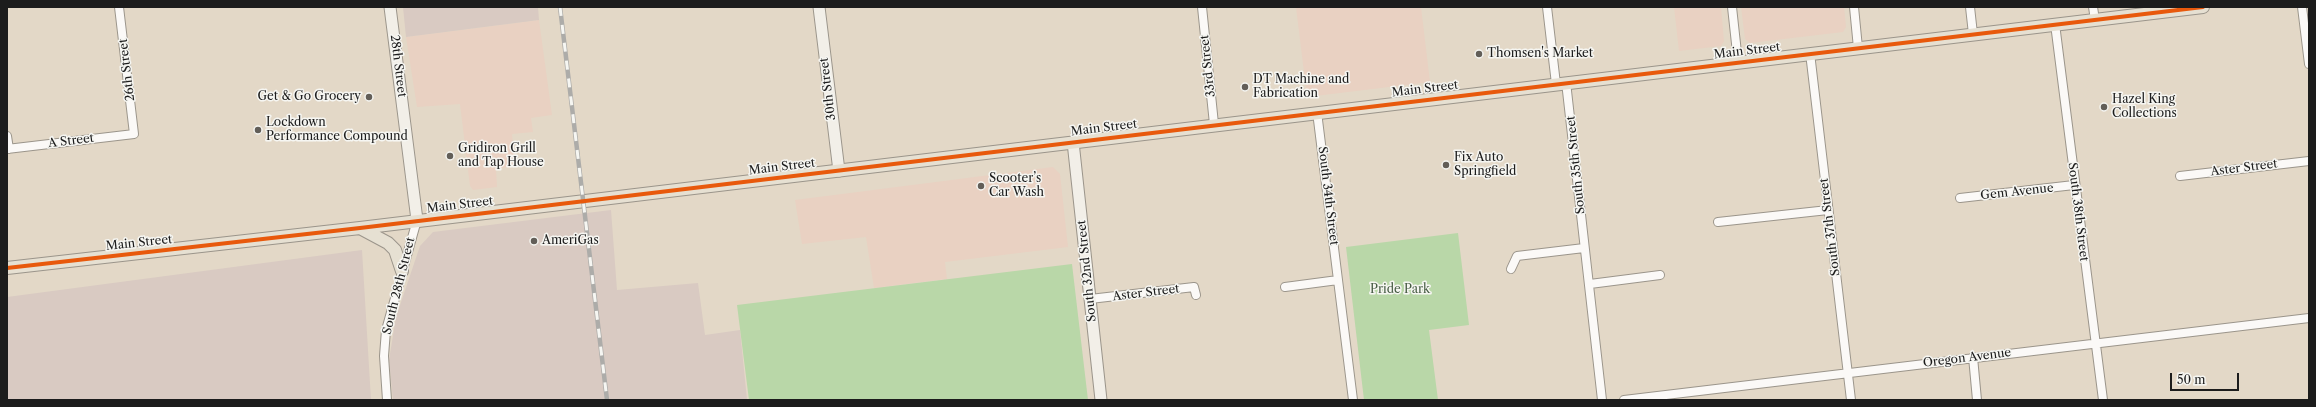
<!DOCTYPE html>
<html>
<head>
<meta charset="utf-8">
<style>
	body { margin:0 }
	#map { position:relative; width:2316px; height:407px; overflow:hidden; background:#e3d8c7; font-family:"Libre Caslon Text",serif }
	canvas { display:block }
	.frame { position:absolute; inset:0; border:8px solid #1c1c1c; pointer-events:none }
	.scale { position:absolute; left:2170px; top:373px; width:69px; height:18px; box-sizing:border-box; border:2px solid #1c1c1c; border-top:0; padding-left:5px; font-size:12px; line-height:14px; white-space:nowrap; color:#1c1c1c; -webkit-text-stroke:3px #f6f6f2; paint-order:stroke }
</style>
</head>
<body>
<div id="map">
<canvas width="2316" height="407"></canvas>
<div class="frame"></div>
<div class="scale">50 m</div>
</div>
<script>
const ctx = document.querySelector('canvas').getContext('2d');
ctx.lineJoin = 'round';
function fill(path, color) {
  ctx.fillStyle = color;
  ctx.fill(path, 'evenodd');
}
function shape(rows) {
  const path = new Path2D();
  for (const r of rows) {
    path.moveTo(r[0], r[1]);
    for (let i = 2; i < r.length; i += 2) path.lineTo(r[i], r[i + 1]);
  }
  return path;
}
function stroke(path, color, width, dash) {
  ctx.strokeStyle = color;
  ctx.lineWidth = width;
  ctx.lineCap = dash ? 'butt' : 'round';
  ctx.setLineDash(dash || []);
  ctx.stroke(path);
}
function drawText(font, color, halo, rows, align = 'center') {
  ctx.font = font + ' "Libre Caslon Text",serif';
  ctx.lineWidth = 3;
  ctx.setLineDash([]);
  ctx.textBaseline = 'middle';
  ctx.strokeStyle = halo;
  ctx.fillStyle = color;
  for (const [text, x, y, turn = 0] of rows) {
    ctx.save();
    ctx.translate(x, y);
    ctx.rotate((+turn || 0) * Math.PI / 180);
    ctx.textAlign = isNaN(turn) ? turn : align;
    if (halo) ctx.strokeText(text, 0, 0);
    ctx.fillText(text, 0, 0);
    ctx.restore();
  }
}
fill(shape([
	[1296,7,1421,7,1430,82,1307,97],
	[1674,7,1721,7,1724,41,1721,46,1679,51],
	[1741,7,1844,7,1846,27,1843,32,1750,43,1745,39],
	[539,20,552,115,531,118,533,132,512,134,515,166,496,169,497,187,473,190,470,186,460,104,417,107,406,37],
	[1053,167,1060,174,1068,247,945,262,947,279,874,288,866,237,802,244,795,200]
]), '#e9d1c2');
fill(shape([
	[403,7,538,7,539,20,406,37],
	[611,210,617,290,698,283,705,335,740,330,747,400,393,400,389,360,396,317,420,246,433,232],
	[362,250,371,400,7,400,7,297]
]), '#d9cac2');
fill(shape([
	[1458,233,1469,325,1429,330,1438,400,1364,400,1346,247],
	[1072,264,1088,400,749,400,737,305]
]), '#b9d7a8');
const street = shape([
	[1202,7,1214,124],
	[1547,7,1556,84],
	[1732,7,1738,62],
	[1854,7,1858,48],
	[1970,7,1973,34],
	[2093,7,2095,20],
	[2302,7,2309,64],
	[2055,24,2103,400],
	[1810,53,1851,400],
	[1566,82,1602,400],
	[1317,112,1353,400],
	[7,136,9,149],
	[7,149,134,134,119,7],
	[2180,176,2309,161],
	[1960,198,2074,185],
	[1718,222,1828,210],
	[1511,269,1517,256,1584,248],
	[1590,284,1660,275],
	[1285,287,1338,280],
	[1090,299,1194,287,1196,295],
	[1973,357,1977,400],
	[387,400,384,356,386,330,417,220],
	[1624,400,2309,318]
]);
const secondary = shape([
	[390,7,417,220],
	[819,7,839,171],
	[1073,142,1101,400]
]);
const primary = shape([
	[360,228,388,243,395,250,402,271],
	[7,268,360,228,2203,7]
]);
stroke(street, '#9b958b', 10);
stroke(secondary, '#9b958b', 13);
stroke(primary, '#9b958b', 14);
stroke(street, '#fbf9f7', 8);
stroke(secondary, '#f2efe8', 11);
stroke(primary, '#e6e0d2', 12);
const rail = shape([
	[560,7,607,400]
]);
stroke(rail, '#adaca9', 4.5);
stroke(rail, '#f6f6f2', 3, [9]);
stroke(shape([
	[7,268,360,228,2203,7]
]), '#e8590c', 4);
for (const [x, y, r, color] of [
	[1479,54,4,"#625e58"],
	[1245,87,4,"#625e58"],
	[369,97,4,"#625e58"],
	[2104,107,4,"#625e58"],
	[258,130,4,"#625e58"],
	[450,156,4,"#625e58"],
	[1446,165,4,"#625e58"],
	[981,186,4,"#625e58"],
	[534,241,4,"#625e58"]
]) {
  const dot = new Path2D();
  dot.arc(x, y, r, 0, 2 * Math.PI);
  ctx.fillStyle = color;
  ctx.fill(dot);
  stroke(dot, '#f6f6f2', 1.5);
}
drawText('12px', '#1c1c1c', '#f6f6f2', [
	["Main Street",1747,51,-7],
	["28th Street",398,66,83],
	["33rd Street",1208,66,-96],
	["26th Street",127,70,-97],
	["30th Street",828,89,-97],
	["Main Street",1425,89,-7],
	["Main Street",1104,128,-7],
	["A Street",71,141,-7],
	["South 35th Street",1576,165,-96],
	["Main Street",782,167,-7],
	["Aster Street",2244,168,-7],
	["Gem Avenue",2017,192,-6],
	["South 34th Street",1328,196,83],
	["Main Street",460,205,-7],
	["South 38th Street",2078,212,83],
	["South 37th Street",1830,227,-97],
	["Main Street",139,243,-6],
	["South 32nd Street",1087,271,-96],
	["South 28th Street",399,286,-76],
	["Aster Street",1146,293,-7],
	["Oregon Avenue",1967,358,-7]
]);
drawText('12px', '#1c1c1c', '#f6f6f2', [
	["Thomsen's Market",1487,54],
	["DT Machine and",1253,80],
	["Fabrication",1253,94],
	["Get & Go Grocery",361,97,"right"],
	["Hazel King",2112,100],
	["Collections",2112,114],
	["Lockdown",266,123],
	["Performance Compound",266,137],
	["Gridiron Grill",458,149],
	["and Tap House",458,163],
	["Fix Auto",1454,158],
	["Springfield",1454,172],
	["Scooter’s",989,179],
	["Car Wash",989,193],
	["AmeriGas",542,241]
], 'left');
drawText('12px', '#475d44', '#f6f6f2', [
	["Pride Park",1400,290]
]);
</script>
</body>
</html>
